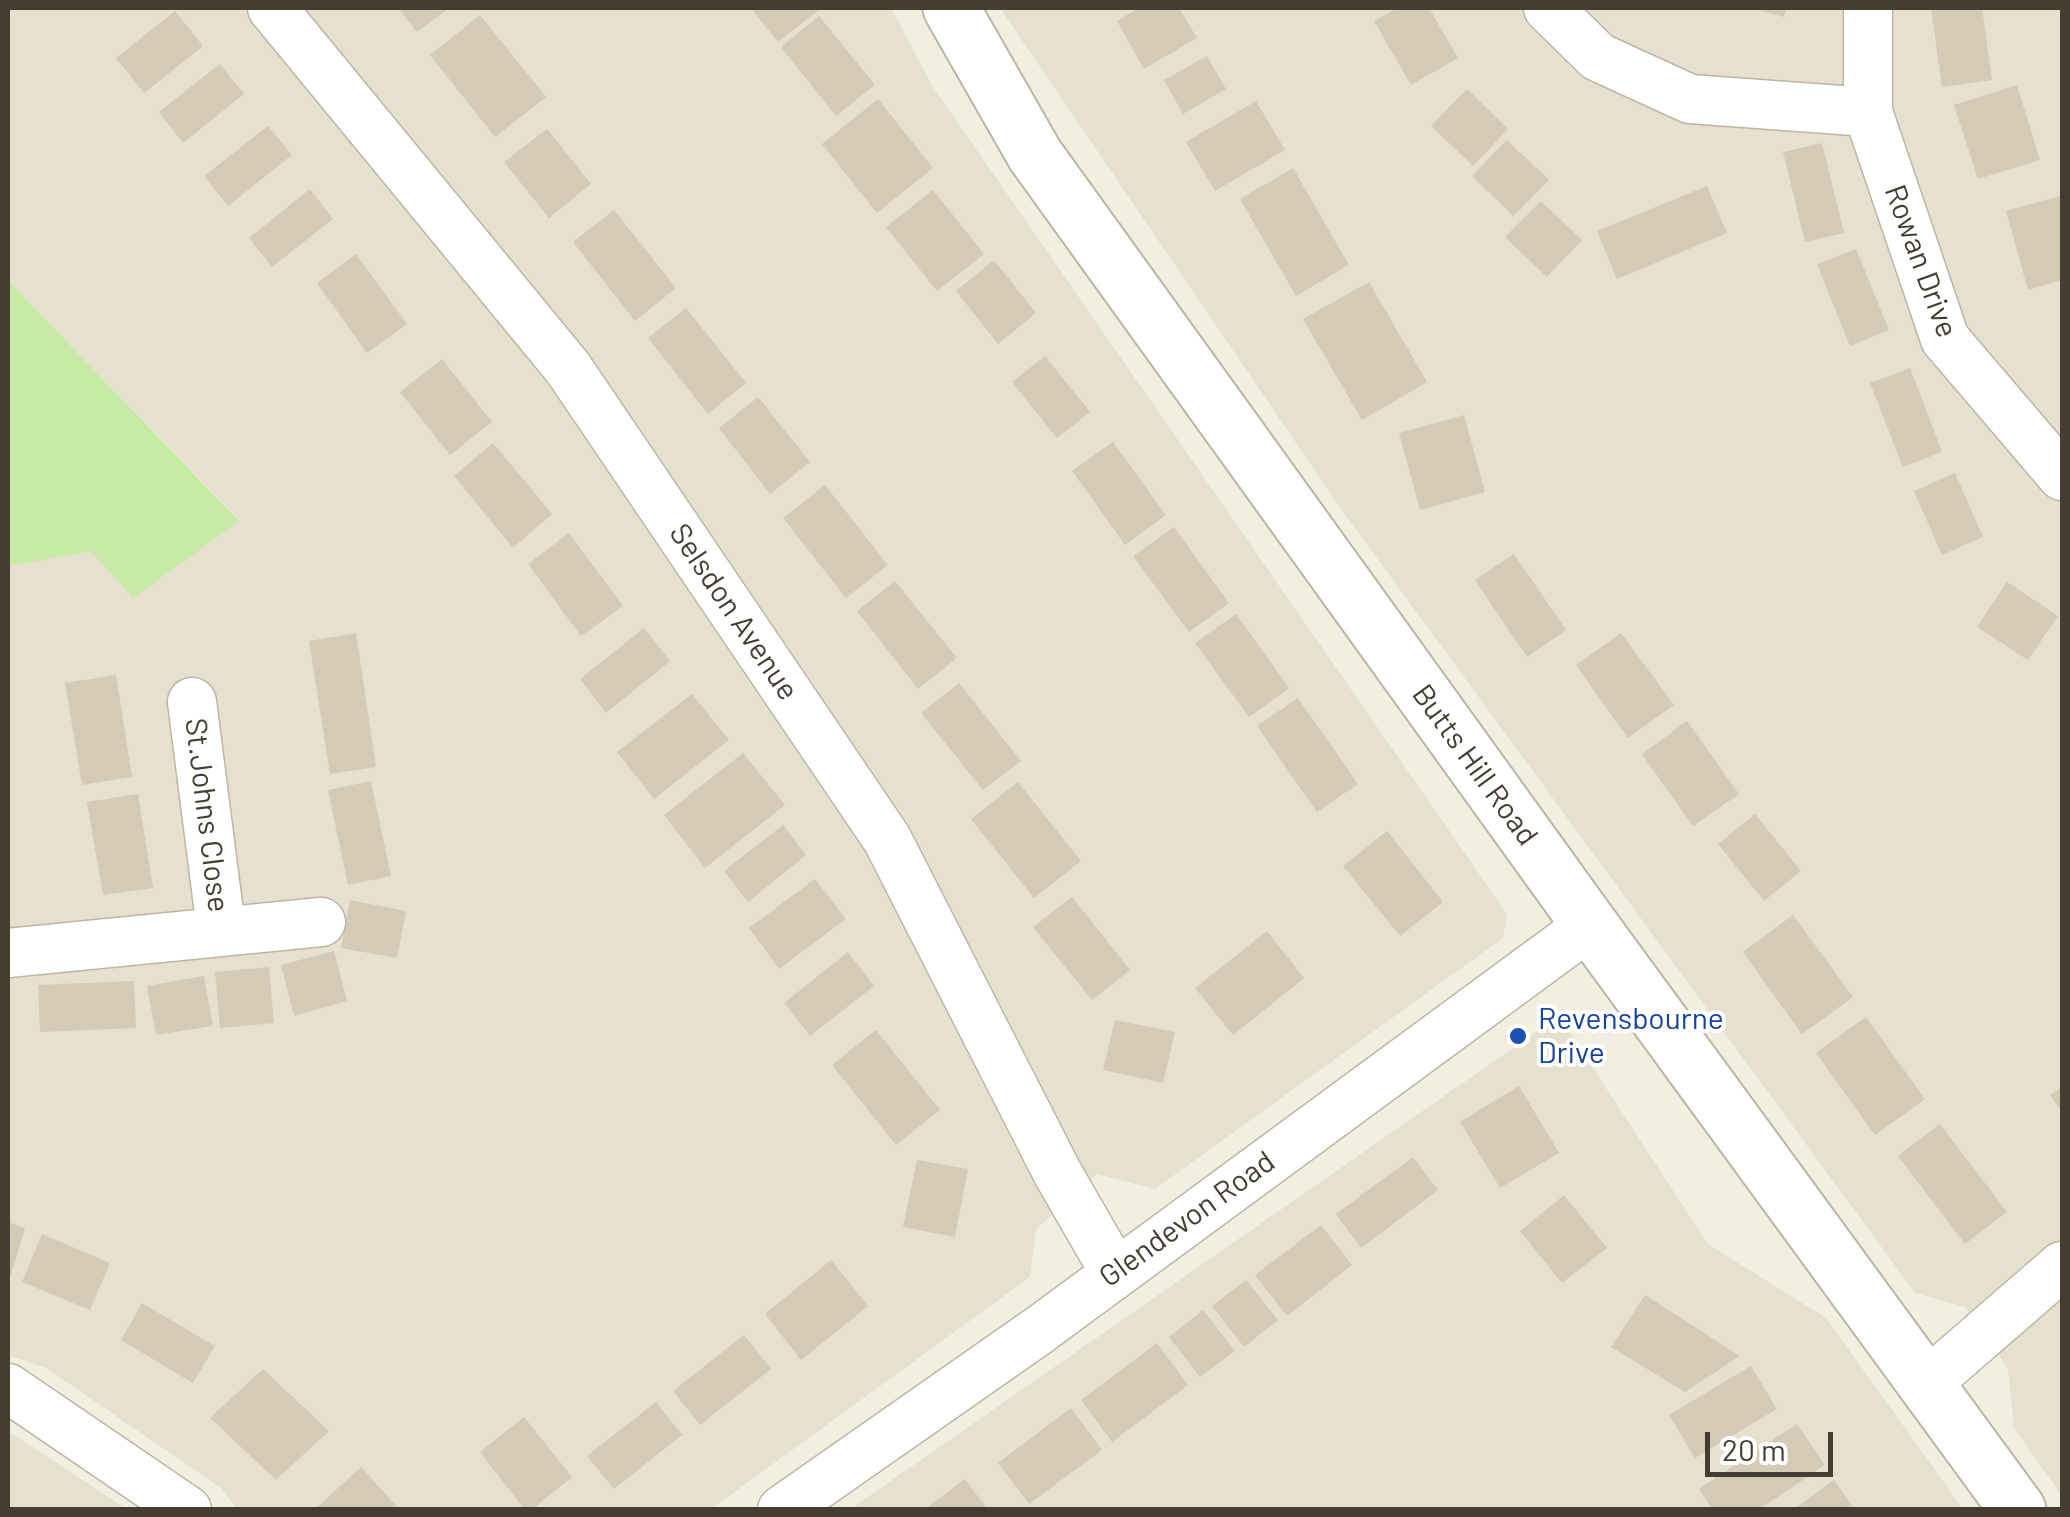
<!DOCTYPE html>
<html>
<head>
<meta charset="utf-8">
<style>
	body { margin:0 }
	#map { position:relative; width:2070px; height:1517px; overflow:hidden; background:#f2eee2; font-family:Barlow,sans-serif }
	canvas { display:block }
	.frame { position:absolute; inset:0; border:10px solid #443e32; pointer-events:none }
	.scale { position:absolute; left:1705px; top:1432px; width:128px; height:45px; box-sizing:border-box; border:5px solid #443e32; border-top:0; padding-left:12px; font-size:30px; line-height:35px; white-space:nowrap; color:#443e32; -webkit-text-stroke:8px #fff; paint-order:stroke }
</style>
</head>
<body>
<div id="map">
<canvas width="2070" height="1517"></canvas>
<div class="frame"></div>
<div class="scale">20 m</div>
</div>
<script>
const ctx = document.querySelector('canvas').getContext('2d');
ctx.lineJoin = 'round';
function fill(path, color) {
  ctx.fillStyle = color;
  ctx.fill(path, 'evenodd');
}
function shape(rows) {
  const path = new Path2D();
  for (const r of rows) {
    path.moveTo(r[0], r[1]);
    for (let i = 2; i < r.length; i += 2) path.lineTo(r[i], r[i + 1]);
  }
  return path;
}
function stroke(path, color, width, dash) {
  ctx.strokeStyle = color;
  ctx.lineWidth = width;
  ctx.lineCap = dash ? 'butt' : 'round';
  ctx.setLineDash(dash || []);
  ctx.stroke(path);
}
function drawText(font, color, halo, rows, align = 'center') {
  ctx.font = font + ' Barlow,sans-serif';
  ctx.lineWidth = 8;
  ctx.setLineDash([]);
  ctx.textBaseline = 'middle';
  ctx.strokeStyle = halo;
  ctx.fillStyle = color;
  for (const [text, x, y, turn = 0] of rows) {
    ctx.save();
    ctx.translate(x, y);
    ctx.rotate((+turn || 0) * Math.PI / 180);
    ctx.textAlign = isNaN(turn) ? turn : align;
    if (halo) ctx.strokeText(text, 0, 0);
    ctx.fillText(text, 0, 0);
    ctx.restore();
  }
}
fill(shape([
	[8,8,891,8,933,87,1507,914,1503,938,1155,1189,1097,1174,1036,1229,1030,1277,711,1509,237,1509,221,1488,46,1368,8,1355,8,566,239,520,8,280],
	[1000,8,2062,8,2062,1496,2014,1428,2008,1369,1965,1307,1915,1293,1341,509],
	[1559,1016,1708,1244,1826,1318,1963,1509,849,1510],
	[8,1432,11,1433,127,1509,8,1509]
]), '#e6e0cf');
fill(shape([
	[8,280,239,521,133,598,91,551,8,566]
]), '#c8eaa7');
fill(shape([
	[398,8,449,8,417,32],
	[751,8,821,8,778,42],
	[1139,8,1179,8,1197,38,1144,69,1117,21],
	[1397,8,1429,8,1458,58,1411,85,1374,21],
	[1752,8,1786,8,1784,17],
	[1931,8,1982,8,1992,80,1942,87],
	[175,11,203,46,144,93,116,58],
	[480,15,546,97,495,137,430,55],
	[819,16,875,85,836,116,781,47],
	[1207,56,1226,89,1183,114,1164,80],
	[220,64,244,94,183,143,159,112],
	[2017,85,2040,160,1978,179,1954,105],
	[1467,89,1508,129,1473,166,1431,126],
	[878,99,933,168,877,213,822,144],
	[1256,101,1285,150,1215,191,1186,142],
	[268,126,292,155,228,206,204,176],
	[547,129,591,184,549,218,504,162],
	[1507,140,1549,180,1513,216,1472,176],
	[1822,143,1844,233,1805,242,1783,152],
	[1293,168,1349,265,1296,296,1240,199],
	[1707,186,1727,233,1617,279,1597,231],
	[310,189,333,219,272,267,249,238],
	[933,190,984,254,937,291,886,227],
	[2060,196,2062,280,2028,290,2006,211],
	[1541,201,1582,240,1547,277,1505,237],
	[614,210,676,288,635,321,573,242],
	[1856,249,1889,330,1850,346,1817,264],
	[356,254,407,324,367,353,317,283],
	[994,260,1036,313,998,344,956,291],
	[1369,282,1427,382,1362,420,1303,319],
	[686,308,746,383,708,414,648,338],
	[1045,356,1090,412,1057,438,1012,382],
	[442,359,492,422,450,455,400,392],
	[1910,368,1942,452,1903,467,1870,383],
	[758,397,810,462,770,494,719,428],
	[1464,415,1485,492,1420,510,1399,433],
	[1113,442,1166,515,1125,545,1072,471],
	[493,443,552,514,513,548,454,476],
	[1955,473,1983,537,1942,555,1914,491],
	[825,485,888,565,846,598,783,518],
	[1174,527,1229,603,1189,632,1133,556],
	[569,533,623,606,581,636,528,564],
	[1514,554,1566,630,1527,657,1475,580],
	[895,581,957,658,918,689,857,611],
	[2007,582,2058,616,2028,660,1977,627],
	[1236,614,1289,688,1249,717,1195,643],
	[644,628,670,661,606,713,580,679],
	[356,633,376,767,330,774,309,641],
	[1621,633,1674,705,1628,738,1576,665],
	[116,675,132,777,82,785,65,683],
	[959,683,1021,761,983,790,921,713],
	[692,694,729,740,654,799,617,752],
	[1298,698,1358,784,1317,812,1257,726],
	[1687,721,1739,794,1693,826,1642,754],
	[743,753,785,805,705,868,664,815],
	[371,781,391,876,348,885,328,790],
	[1018,782,1081,861,1034,898,971,819],
	[138,794,153,888,103,895,87,802],
	[1755,814,1801,871,1764,901,1718,844],
	[783,825,806,855,748,902,724,871],
	[1387,831,1443,902,1400,936,1343,866],
	[815,879,846,919,779,969,749,928],
	[1072,897,1130,970,1092,1000,1033,927],
	[350,900,406,911,397,958,341,948],
	[1793,915,1853,997,1802,1034,1743,952],
	[1267,931,1304,978,1233,1035,1195,988],
	[334,951,347,1001,294,1016,281,965],
	[848,952,874,986,810,1036,784,1003],
	[269,967,274,1023,220,1028,215,972],
	[204,976,213,1026,156,1035,147,986],
	[134,981,136,1028,40,1032,38,985],
	[1866,1017,1925,1099,1875,1135,1816,1053],
	[1115,1020,1175,1032,1163,1083,1103,1070],
	[876,1030,940,1110,896,1145,832,1065],
	[1519,1086,1559,1153,1500,1188,1460,1122],
	[2062,1087,2062,1112,2050,1095],
	[1940,1124,2007,1212,1965,1244,1898,1156],
	[1413,1157,1438,1190,1361,1248,1336,1214],
	[917,1160,968,1169,955,1237,903,1227],
	[1564,1195,1607,1248,1562,1283,1520,1231],
	[8,1222,25,1228,11,1275,8,1274],
	[1321,1225,1352,1265,1287,1316,1255,1275],
	[42,1234,110,1263,90,1310,22,1282],
	[831,1260,868,1306,801,1360,765,1314],
	[1246,1280,1278,1320,1244,1347,1212,1306],
	[1645,1295,1740,1356,1685,1392,1611,1347],
	[142,1303,215,1346,193,1383,121,1340],
	[1203,1310,1235,1351,1200,1377,1169,1337],
	[744,1335,771,1369,700,1425,673,1391],
	[1157,1343,1188,1385,1112,1442,1081,1400],
	[1751,1366,1777,1409,1695,1458,1669,1415],
	[263,1369,329,1431,276,1480,210,1418],
	[656,1402,682,1435,614,1489,587,1456],
	[1071,1408,1102,1450,1029,1504,998,1463],
	[524,1417,572,1477,531,1510,525,1510,480,1452],
	[1797,1424,1825,1465,1758,1510,1713,1510,1699,1489],
	[361,1467,400,1510,314,1510],
	[965,1479,988,1510,924,1510,934,1502],
	[1834,1480,1855,1510,1793,1510]
]), '#d4cab6');
const minor = shape([
	[272,8,568,368,887,839,1057,1172,1114,1271],
	[1548,8,1598,57,1690,99,1868,112],
	[1868,8,1868,112,1945,339,2062,476],
	[192,702,221,928],
	[8,953,321,922],
	[1927,1383,2062,1266],
	[8,1388,187,1510],
	[782,1510,1038,1331,1590,925]
]);
const tertiary = shape([
	[951,8,1035,155,1590,925,2018,1510]
]);
stroke(minor, '#beb6a4', 51);
stroke(tertiary, '#beb6a4', 59);
stroke(minor, '#fff', 48);
stroke(tertiary, '#fff', 55);
for (const [x, y, r, color] of [
	[1518,1036,10,"#1a4fb4"]
]) {
  const dot = new Path2D();
  dot.arc(x, y, r, 0, 2 * Math.PI);
  ctx.fillStyle = color;
  ctx.fill(dot);
  stroke(dot, '#fff', 4);
}
drawText('30px', '#443e32', '#fff', [
	["Rowan Drive",1921,261,70],
	["Selsdon Avenue",734,612,56],
	["Butts Hill Road",1475,765,54],
	["St.Johns Close",207,815,83],
	["Glendevon Road",1187,1219,-36]
]);
drawText('30px', '#164399', '#fff', [
	["Revensbourne",1538,1019],
	["Drive",1538,1053]
], 'left');
</script>
</body>
</html>
